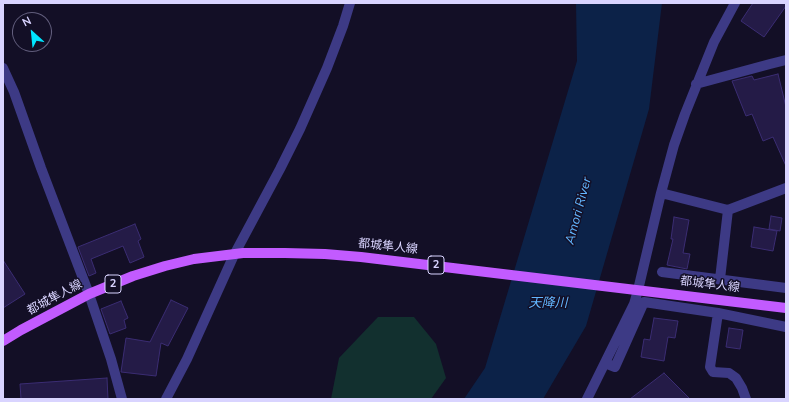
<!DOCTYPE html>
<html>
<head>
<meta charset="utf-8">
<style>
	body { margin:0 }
	#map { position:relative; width:789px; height:402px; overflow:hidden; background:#130f26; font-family:"Nunito Sans",sans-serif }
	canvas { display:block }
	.frame { position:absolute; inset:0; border:4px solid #d9d4ff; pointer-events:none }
	.north { position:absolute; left:12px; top:12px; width:40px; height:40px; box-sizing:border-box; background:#130f26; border:1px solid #625e7d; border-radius:50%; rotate:333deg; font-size:11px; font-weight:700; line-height:16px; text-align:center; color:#d9d4ff }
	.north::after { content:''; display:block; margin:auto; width:14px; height:18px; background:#00e5ff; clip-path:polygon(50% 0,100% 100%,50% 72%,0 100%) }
</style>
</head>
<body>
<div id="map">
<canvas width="789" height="402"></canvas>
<div class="frame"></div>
<div class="north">N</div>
</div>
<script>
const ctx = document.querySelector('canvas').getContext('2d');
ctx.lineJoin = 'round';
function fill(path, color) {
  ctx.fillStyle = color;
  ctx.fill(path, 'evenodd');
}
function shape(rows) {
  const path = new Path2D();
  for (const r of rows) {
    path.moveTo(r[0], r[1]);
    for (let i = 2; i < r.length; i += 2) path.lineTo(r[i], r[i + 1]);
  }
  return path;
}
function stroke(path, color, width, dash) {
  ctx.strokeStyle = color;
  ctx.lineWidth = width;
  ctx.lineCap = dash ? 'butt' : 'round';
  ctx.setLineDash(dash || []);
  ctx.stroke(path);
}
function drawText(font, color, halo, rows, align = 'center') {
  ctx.font = font + ' "Nunito Sans","Noto Sans JP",sans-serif';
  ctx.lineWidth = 3;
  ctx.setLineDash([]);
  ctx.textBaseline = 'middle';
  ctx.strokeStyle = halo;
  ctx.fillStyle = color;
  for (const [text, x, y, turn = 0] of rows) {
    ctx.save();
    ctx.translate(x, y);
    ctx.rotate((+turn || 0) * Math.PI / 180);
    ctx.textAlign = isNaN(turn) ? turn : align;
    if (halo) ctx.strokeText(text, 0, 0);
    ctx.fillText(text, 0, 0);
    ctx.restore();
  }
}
fill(shape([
	[378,317,414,317,436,344,446,378,431,399,331,399,339,358]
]), '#12302f');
fill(shape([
	[576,3,662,3,649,109,586,326,543,399,464,399,485,368,577,61]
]), '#0c2248');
const building = shape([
	[753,3,786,3,786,6,764,37,741,21,753,3],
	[778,74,786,107,786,166,773,137,763,141,752,114,746,116,732,81,752,76,754,80,778,74],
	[771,216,782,218,780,231,769,229,771,216],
	[674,217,689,220,683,253,690,254,687,269,667,265,673,239,671,239,674,217],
	[135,224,141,239,138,241,144,257,130,263,123,246,91,259,96,273,89,276,78,247,135,224],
	[754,227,777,231,773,251,751,247,754,227],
	[3,260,25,294,3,308,3,260],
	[171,300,188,308,168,346,161,343,156,376,121,372,126,338,150,342,171,300],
	[121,301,128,318,124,320,126,328,110,334,101,309,121,301],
	[654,318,678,321,675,338,668,337,664,361,641,357,644,339,650,340,654,318],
	[729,328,743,330,740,349,726,347,729,328],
	[664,373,690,399,630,399,664,373],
	[107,378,108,399,21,399,20,384,107,378]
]);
fill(building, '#241b47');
stroke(building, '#3b2d73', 1);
stroke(shape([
	[3,68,14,92,41,168,89,294,111,359,122,399],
	[696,84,770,64,786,60],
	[661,193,728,210,786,188],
	[662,272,786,288],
	[720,279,728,210],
	[718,313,710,367,713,372,729,373,736,378,742,388,746,399],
	[605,363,615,367,644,302,718,313,786,327],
	[166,399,187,359,234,255,280,169,300,129,327,68,343,26,350,3],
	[587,399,634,304,638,290,661,193,674,145,685,114,714,42,735,3]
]), '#3d3a85', 10);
stroke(shape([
	[3,341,21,330,89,294,133,276,165,266,194,259,243,253,285,253,325,254,361,257,786,308]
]), '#c25bff', 10);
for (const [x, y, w] of [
	[436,265,16],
	[113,284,16]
]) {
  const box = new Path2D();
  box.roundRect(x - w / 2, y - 9, w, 18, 3);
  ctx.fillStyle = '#130f26';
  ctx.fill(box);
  stroke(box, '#d9d4ff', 1);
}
drawText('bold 11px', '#d9d4ff', null, [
	["2",436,265],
	["2",113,284]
]);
drawText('12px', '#d9d4ff', '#130f26', [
	["都城隼人線",388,247,6],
	["都城隼人線",710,285,7],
	["都城隼人線",55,298,-28]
]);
drawText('italic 13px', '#62b6ff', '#130f26', [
	["Amori River",579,211,-75],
	["天降川",548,304]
]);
</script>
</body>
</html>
